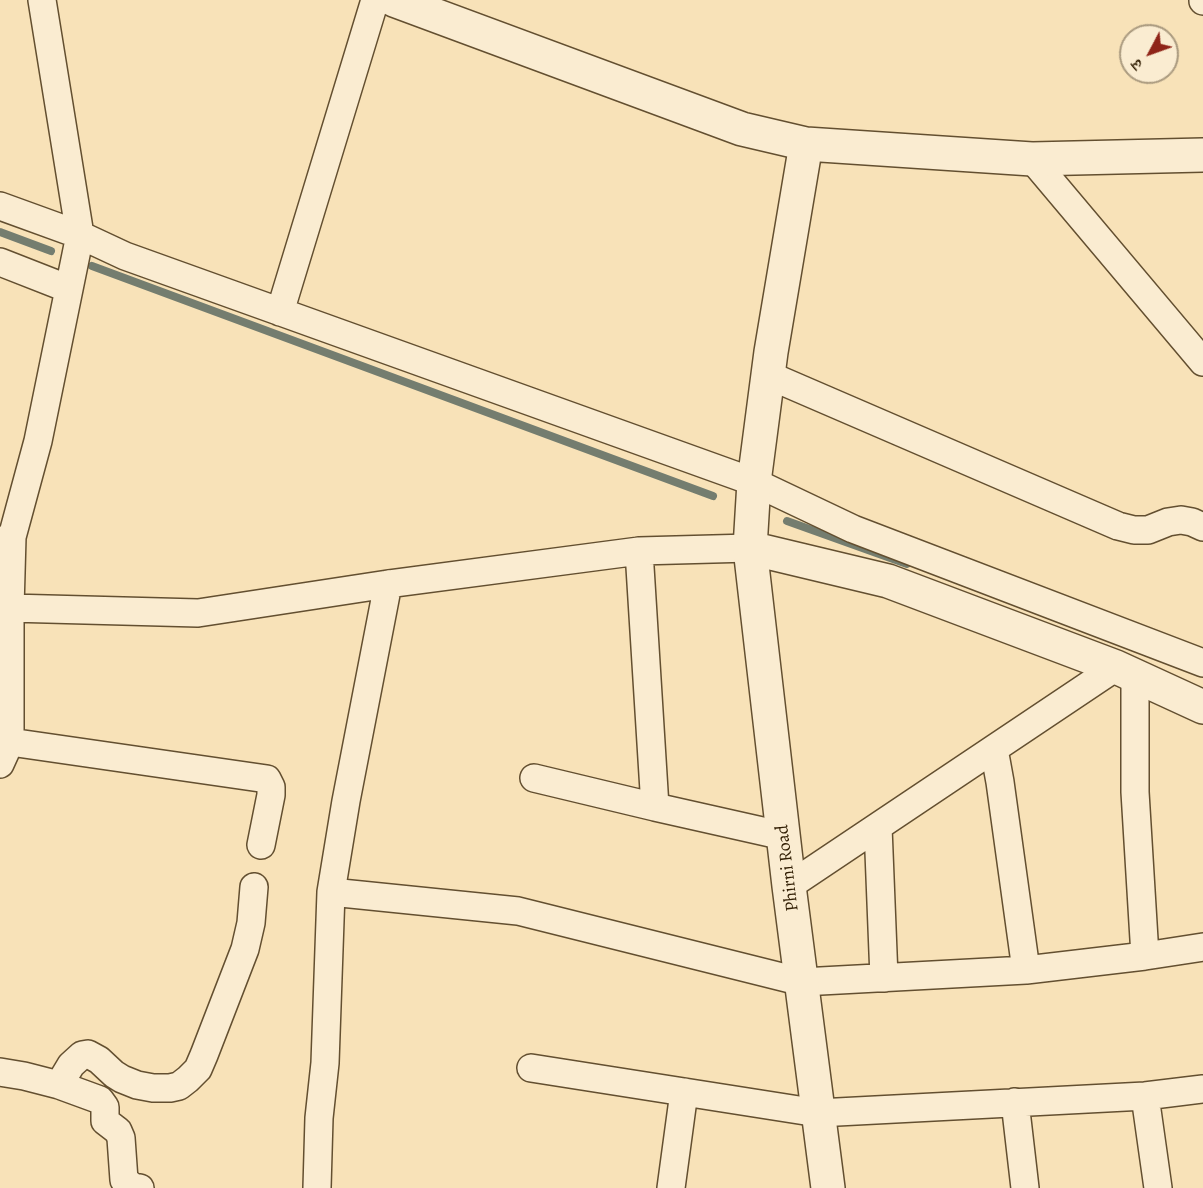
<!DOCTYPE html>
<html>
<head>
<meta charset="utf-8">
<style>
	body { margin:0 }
	#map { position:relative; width:1203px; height:1188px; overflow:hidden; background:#f8e2b8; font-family:Alegreya,"Noto Serif Devanagari",serif }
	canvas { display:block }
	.north { position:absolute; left:1119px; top:24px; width:60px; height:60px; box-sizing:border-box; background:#faecd1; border:2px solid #aa9a7f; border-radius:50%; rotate:229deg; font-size:16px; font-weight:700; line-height:24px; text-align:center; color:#311e03 }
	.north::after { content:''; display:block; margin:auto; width:21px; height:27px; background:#8f2418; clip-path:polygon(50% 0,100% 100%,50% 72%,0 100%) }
</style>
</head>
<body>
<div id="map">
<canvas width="1203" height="1188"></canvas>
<div class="north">उ</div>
</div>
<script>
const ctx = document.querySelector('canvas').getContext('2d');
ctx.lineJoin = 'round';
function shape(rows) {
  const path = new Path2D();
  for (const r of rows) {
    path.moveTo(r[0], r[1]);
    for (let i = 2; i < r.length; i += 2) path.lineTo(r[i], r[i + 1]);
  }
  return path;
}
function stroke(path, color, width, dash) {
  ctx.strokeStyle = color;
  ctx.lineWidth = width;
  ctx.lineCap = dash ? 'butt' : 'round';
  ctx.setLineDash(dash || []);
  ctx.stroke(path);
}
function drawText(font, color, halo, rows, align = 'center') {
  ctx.font = font + ' Alegreya,serif';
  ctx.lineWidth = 4.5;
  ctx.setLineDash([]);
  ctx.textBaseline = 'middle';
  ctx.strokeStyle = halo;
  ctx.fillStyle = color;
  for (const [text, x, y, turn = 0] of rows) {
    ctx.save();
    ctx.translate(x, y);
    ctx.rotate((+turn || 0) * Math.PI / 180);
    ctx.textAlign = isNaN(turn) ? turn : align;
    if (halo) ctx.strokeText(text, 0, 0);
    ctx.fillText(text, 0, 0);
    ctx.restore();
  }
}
stroke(shape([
	[0,232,51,251],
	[92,266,713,496],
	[787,521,907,564]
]), '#747d6f', 8);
const minor = shape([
	[1203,0,1203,1],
	[1032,159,1203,362],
	[0,206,80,235,125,256,754,482,853,529,1203,663],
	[0,262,69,289],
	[280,312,375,0],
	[768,375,1118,526,1134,530,1148,530,1168,522,1181,520,1192,522,1203,527],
	[12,537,38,441,80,235,42,0],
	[0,541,12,537,10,608,10,742,0,764],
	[639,551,655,807,784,836],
	[10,608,198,613,388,584,639,551,750,548],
	[1135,676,1135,792,1145,956],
	[10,742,267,779,271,787,271,795,261,845],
	[994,749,1000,782,1026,970],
	[534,778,655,807],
	[878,827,884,978],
	[789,886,1116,667],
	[331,892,518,911,802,982,1026,970,1145,956,1203,947],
	[531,1068,818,1113,1145,1096,1203,1089],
	[0,1072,24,1076,59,1085,100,1100,105,1107,105,1121,118,1131,121,1138,124,1180,133,1187,140,1188],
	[59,1085,71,1065,82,1055,88,1054,99,1060,114,1074,122,1079,137,1085,153,1088,170,1088,179,1086,188,1079,198,1069,204,1055,245,949,251,923,254,887],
	[1145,1096,1158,1188],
	[1015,1102,1025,1188],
	[317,1188,319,1118,325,1063,331,892,346,801,388,584],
	[671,1188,684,1092]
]);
const tertiary = shape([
	[394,0,742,129,806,144,1032,159,1203,155],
	[806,144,771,352,754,482,750,548,789,886,828,1188],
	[750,548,888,581,1116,667,1203,707]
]);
stroke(minor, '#634f30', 30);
stroke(tertiary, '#634f30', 36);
stroke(minor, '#faecd1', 27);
stroke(tertiary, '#faecd1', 33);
drawText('18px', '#311e03', '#faecd1', [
	["Phirni Road",788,868,-97]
]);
</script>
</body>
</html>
